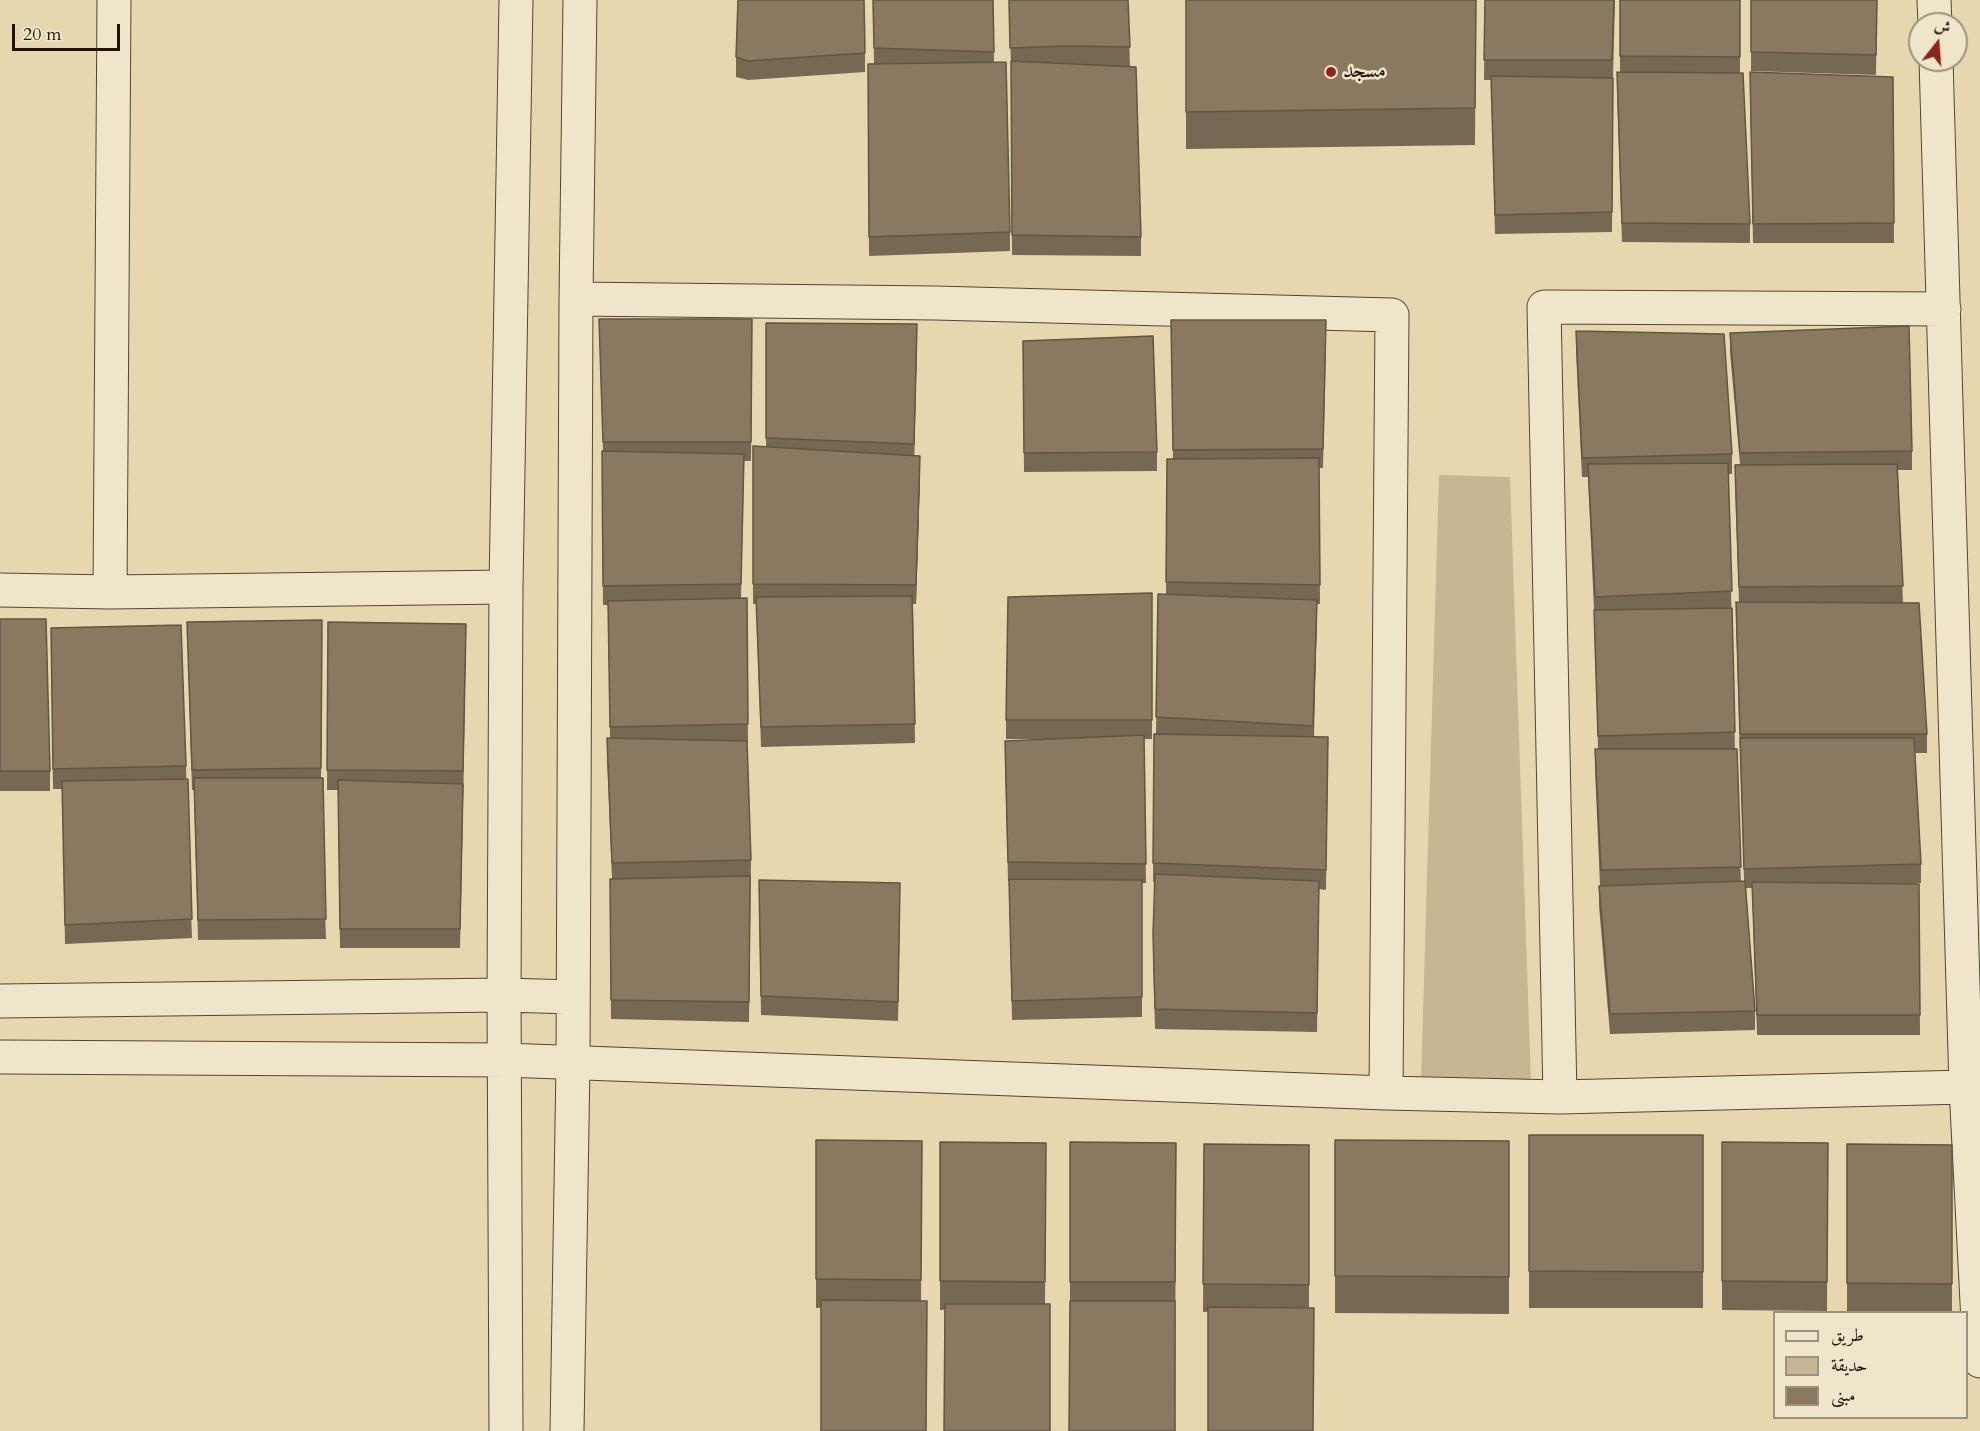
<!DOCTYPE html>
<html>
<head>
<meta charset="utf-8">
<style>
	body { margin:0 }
	#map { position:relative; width:1980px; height:1431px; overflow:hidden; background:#e7d7af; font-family:Cardo,Amiri,serif }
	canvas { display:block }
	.legend { position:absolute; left:1773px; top:1311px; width:195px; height:108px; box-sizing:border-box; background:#efe5cb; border:2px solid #9e917e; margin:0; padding:8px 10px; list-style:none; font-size:18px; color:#25130b }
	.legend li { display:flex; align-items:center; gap:12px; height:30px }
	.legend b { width:30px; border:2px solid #9e917e }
	.north { position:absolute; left:1908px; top:12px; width:60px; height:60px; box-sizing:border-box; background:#efe5cb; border:2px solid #9e917e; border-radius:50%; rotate:17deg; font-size:16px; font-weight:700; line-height:24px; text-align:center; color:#25130b }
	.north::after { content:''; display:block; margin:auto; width:21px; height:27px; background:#8f2418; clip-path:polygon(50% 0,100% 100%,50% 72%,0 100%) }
	.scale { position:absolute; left:12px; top:24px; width:108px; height:27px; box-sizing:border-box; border:3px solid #25130b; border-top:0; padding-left:8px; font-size:18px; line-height:21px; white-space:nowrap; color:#25130b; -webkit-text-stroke:4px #efe5cb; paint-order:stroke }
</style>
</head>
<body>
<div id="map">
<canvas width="1980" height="1431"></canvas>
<ul class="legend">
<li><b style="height:8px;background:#efe5cb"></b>طريق</li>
<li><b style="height:16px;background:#c6b693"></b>حديقة</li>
<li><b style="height:16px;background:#8a7960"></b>مبنى</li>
</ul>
<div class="north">ش</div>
<div class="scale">20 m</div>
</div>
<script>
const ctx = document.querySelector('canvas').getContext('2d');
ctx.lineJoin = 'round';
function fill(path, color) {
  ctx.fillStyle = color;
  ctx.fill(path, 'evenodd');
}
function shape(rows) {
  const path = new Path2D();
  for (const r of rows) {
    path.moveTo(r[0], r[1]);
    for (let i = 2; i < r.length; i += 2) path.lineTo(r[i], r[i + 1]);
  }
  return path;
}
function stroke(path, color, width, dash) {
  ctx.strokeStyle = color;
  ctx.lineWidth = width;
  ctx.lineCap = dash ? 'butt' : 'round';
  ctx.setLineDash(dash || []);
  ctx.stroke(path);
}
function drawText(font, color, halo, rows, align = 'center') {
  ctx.font = font + ' Cardo,Amiri,serif';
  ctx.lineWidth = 5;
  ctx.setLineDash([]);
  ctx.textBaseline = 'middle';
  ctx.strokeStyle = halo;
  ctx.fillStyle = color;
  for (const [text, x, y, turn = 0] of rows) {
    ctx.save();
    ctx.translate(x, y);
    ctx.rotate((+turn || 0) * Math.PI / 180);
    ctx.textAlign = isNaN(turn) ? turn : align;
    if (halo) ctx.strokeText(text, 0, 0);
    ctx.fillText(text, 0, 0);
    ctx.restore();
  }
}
fill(shape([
	[1439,475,1510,477,1531,1082,1421,1080]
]), '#c6b693');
const minor = shape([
	[1934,0,1935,24],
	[1936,60,1966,1087,1980,1361],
	[576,299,935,303,1392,315,1386,1093],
	[0,590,110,592,506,587],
	[110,592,114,0],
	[0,1001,504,995,573,997],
	[0,1057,505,1060,1386,1093,1560,1097,1966,1087],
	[1560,1097,1544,307,1944,309],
	[506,1431,504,995,506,587,516,0],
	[567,1431,573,1064,576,299,580,0]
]);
stroke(minor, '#564434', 35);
stroke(minor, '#efe5cb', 33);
fill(shape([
	[873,0,993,0,994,62,1010,232,1010,251,869,256,868,64,874,64],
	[1009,0,1128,0,1130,67,1141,237,1141,256,1012,255,1011,67],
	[1186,0,1476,0,1475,145,1186,149],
	[1485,0,1615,0,1613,78,1612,232,1495,234,1491,80,1484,80],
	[1740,0,1740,73,1750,224,1750,243,1622,242,1617,91,1617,72,1620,72,1620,12],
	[1751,0,1877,0,1876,75,1751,71],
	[865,53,865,72,748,80,736,77,736,57],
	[1893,77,1894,243,1753,243,1750,92],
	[599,319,752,319,751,461,744,461,741,598,747,598,748,744,747,744,751,860,749,1022,611,1019,610,879,612,879,607,757,607,738,610,738,608,605,603,605,602,451,603,451],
	[1171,320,1326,339,1323,468,1319,468,1320,604,1317,604,1314,737,1328,737,1326,890,1319,889,1317,1032,1155,1029,1153,954,1155,882,1153,882,1154,734,1156,734,1158,594,1166,594,1167,459,1173,459],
	[766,323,917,343,914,456,920,476,916,604,913,604,915,743,761,747,756,604,753,604,753,446,766,447],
	[1576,331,1732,454,1732,474,1728,474,1735,749,1741,881,1744,881,1740,753,1736,621,1736,602,1739,602,1735,484,1735,465,1740,464,1730,352,1730,333,1912,451,1912,470,1898,470,1903,603,1927,734,1927,753,1915,753,1921,864,1921,883,1906,884,1919,884,1920,1035,1757,1035,1752,888,1746,888,1755,1011,1755,1030,1610,1034,1599,906,1599,886,1600,886,1595,769,1595,749,1598,749,1594,610,1588,477,1582,477,1576,351],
	[1023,341,1157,452,1157,471,1024,472],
	[1152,593,1152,739,1144,739,1146,883,1142,883,1142,1017,1012,1020,1009,881,1008,881,1005,760,1046,739,1006,739,1006,720],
	[0,619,50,771,50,791,0,791],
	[322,620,321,778,326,939,198,940,194,790,192,790,187,622],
	[328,622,466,624,463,804,460,948,340,948,338,790,327,790],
	[51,628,186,766,192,938,65,944,62,789,53,789],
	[759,899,900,902,898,1021,761,1015],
	[1529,1135,1703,1135,1703,1308,1529,1308],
	[816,1140,922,1141,921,1301,816,1308],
	[1335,1140,1509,1141,1509,1314,1335,1313],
	[940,1142,1046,1143,1045,1304,940,1310],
	[1070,1142,1176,1143,1175,1431,1070,1301],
	[1722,1142,1828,1143,1827,1311,1722,1310],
	[1204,1144,1309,1145,1309,1307,1203,1312],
	[1847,1144,1952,1145,1952,1312,1847,1312]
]), '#776853');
fill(shape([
	[917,324,917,343,914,464,914,444],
	[920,456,920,476,916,604,916,585],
	[1317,600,1317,619,1313,746,1313,726],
	[466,624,463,804,460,948,463,787]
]), '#615543');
const building = shape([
	[738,0,864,0,865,53,748,61,736,57,738,0],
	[873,0,993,0,994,52,874,48,873,0],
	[1009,0,1128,0,1130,47,1069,46,1010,48,1009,0],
	[1186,0,1476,0,1475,108,1186,112,1186,0],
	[1485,0,1614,0,1612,60,1484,60,1485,0],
	[1620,0,1740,0,1740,57,1620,56,1620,0],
	[1751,0,1877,0,1876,55,1751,52,1751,0],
	[1011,61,1136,67,1141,237,1012,235,1011,61],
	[1006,62,1010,232,869,237,868,64,1006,62],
	[1617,72,1743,73,1750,224,1622,223,1617,72],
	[1750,72,1893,77,1894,223,1753,224,1750,72],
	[1491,76,1613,78,1612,212,1495,215,1491,76],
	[599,319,752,319,751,442,603,442,599,319],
	[1171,320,1326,320,1323,449,1173,450,1171,320],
	[766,323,917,324,914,444,766,438,766,323],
	[1909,326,1912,451,1740,453,1730,333,1909,326],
	[1576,331,1724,334,1732,454,1582,458,1576,331],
	[1153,336,1157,452,1024,453,1023,341,1153,336],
	[753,446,920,456,916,585,753,584,753,446],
	[602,451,744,454,741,584,603,586,602,451],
	[1319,458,1320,585,1166,582,1167,459,1319,458],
	[1728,463,1732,591,1595,597,1588,464,1728,463],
	[1897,464,1903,586,1739,587,1735,465,1897,464],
	[1152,593,1152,720,1006,720,1008,597,1152,593],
	[1158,594,1317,600,1313,726,1156,717,1158,594],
	[912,596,915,724,761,727,756,597,912,596],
	[747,598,748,724,610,727,608,601,747,598],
	[1736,602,1919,603,1927,734,1740,734,1736,602],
	[1732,608,1735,732,1598,736,1594,610,1732,608],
	[0,619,46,619,50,771,0,771,0,619],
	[322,620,321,768,192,770,187,622,322,620],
	[328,622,466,624,463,771,327,770,328,622],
	[181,625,186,766,53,769,51,628,181,625],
	[1154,734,1328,737,1326,870,1153,863,1154,734],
	[1144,735,1146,864,1008,862,1005,741,1144,735],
	[607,738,747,741,751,860,612,863,607,738],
	[1740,738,1914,738,1921,864,1744,869,1740,738],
	[1595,749,1737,749,1741,867,1601,870,1595,749],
	[194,778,323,778,326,919,198,920,194,778],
	[188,779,192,919,65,925,62,781,188,779],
	[338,780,463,784,460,929,340,929,338,780],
	[1155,874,1319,881,1317,1013,1155,1009,1153,934,1155,874],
	[750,876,749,1002,611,1000,610,879,750,876],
	[1009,879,1142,880,1142,997,1012,1001,1009,879],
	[759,880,900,883,898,1002,761,996,759,880],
	[1745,881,1755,1011,1610,1014,1599,886,1745,881],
	[1752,882,1919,884,1920,1015,1757,1015,1752,882],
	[1529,1135,1703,1135,1703,1272,1529,1271,1529,1135],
	[816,1140,922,1141,921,1280,816,1279,816,1140],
	[1335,1140,1509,1141,1509,1277,1335,1276,1335,1140],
	[940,1142,1046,1143,1045,1282,940,1281,940,1142],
	[1070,1142,1176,1143,1175,1282,1070,1282,1070,1142],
	[1722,1142,1828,1143,1827,1282,1722,1281,1722,1142],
	[1204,1144,1309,1145,1309,1285,1203,1284,1204,1144],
	[1847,1144,1952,1145,1952,1284,1847,1283,1847,1144],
	[821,1300,927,1301,926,1431,821,1431,821,1300],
	[1070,1301,1175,1301,1175,1431,1069,1431,1070,1301],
	[945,1304,1050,1304,1050,1431,944,1431,945,1304],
	[1208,1307,1314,1308,1313,1431,1208,1431,1208,1307]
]);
fill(building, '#8a7960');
stroke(building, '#615543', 1.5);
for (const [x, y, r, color] of [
	[1331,72,6,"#8f2418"]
]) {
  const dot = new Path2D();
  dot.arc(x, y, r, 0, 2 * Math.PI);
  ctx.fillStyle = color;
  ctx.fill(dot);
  stroke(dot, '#efe5cb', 2);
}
drawText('22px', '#25130b', '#efe5cb', [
	["مسجد",1343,72]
], 'left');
</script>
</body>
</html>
